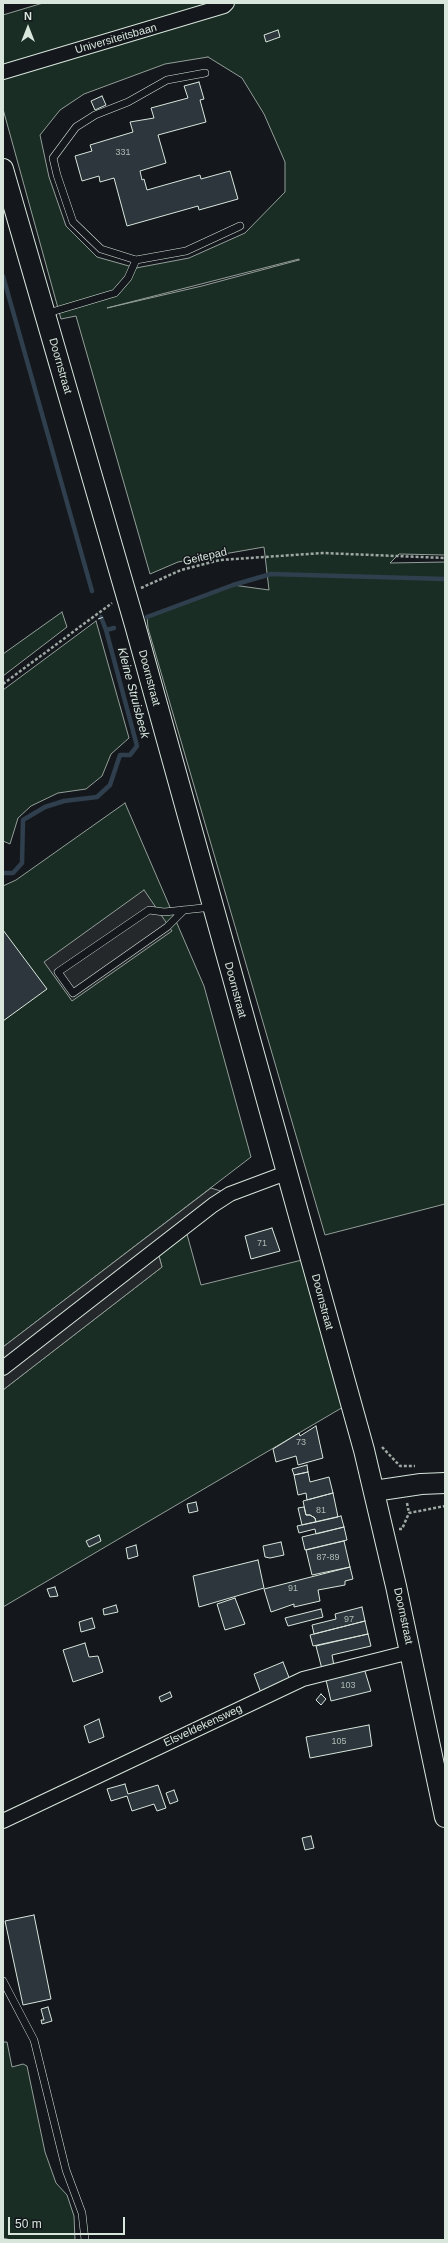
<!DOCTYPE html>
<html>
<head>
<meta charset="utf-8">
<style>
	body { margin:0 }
	#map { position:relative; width:448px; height:2243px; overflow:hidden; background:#14181c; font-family:Helvetica,sans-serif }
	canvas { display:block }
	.frame { position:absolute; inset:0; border:4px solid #d8e6dc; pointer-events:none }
	.north { position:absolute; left:8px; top:8px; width:40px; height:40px; -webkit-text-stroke:3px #14181c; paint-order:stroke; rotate:0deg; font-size:11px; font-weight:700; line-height:16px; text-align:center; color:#d8e6dc }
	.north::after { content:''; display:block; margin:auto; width:14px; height:18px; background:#d8e6dc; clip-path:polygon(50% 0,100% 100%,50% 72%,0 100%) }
	.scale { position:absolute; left:8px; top:2217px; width:117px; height:18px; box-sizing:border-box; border:2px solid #d8e6dc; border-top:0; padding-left:5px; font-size:12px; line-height:14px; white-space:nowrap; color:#d8e6dc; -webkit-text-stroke:3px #14181c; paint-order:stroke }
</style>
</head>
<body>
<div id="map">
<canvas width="448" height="2243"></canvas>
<div class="frame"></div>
<div class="north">N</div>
<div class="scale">50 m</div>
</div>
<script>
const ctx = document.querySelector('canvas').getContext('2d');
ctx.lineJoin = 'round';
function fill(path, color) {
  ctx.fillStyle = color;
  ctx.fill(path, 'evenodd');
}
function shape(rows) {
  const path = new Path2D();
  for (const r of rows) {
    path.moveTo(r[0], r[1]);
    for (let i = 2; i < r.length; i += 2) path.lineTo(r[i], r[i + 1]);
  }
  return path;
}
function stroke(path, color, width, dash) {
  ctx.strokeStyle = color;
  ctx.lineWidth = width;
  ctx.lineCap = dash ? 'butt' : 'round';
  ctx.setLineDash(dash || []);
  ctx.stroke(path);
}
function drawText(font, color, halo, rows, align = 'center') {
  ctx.font = font + ' Helvetica,sans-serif';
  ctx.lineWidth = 3;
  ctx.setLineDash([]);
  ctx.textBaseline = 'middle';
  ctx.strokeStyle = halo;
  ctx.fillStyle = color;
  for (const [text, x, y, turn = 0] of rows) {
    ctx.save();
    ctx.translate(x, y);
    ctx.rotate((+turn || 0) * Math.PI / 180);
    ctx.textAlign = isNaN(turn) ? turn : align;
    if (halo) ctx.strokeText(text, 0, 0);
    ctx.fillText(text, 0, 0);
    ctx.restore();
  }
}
const green = shape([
	[43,3,445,3,445,555,399,554,390,563,445,562,445,1204,325,1235,148,628,147,617,233,585,269,590,264,547,178,562,150,574,76,316,61,319,3,109,3,15,43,3],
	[208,57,242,78,264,114,285,162,285,192,245,233,189,258,136,268,97,257,66,226,49,177,40,135,60,110,84,94,165,64,208,57],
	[299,260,202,286,107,308,299,259,299,260],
	[62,612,67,627,3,676,3,654,62,612],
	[96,621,129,738,111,754,102,776,86,789,58,793,31,806,18,818,10,844,3,841,3,690,96,621],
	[125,803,204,986,251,1157,3,1347,3,886,16,880,125,803],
	[185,1227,201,1285,310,1258,350,1403,3,1607,3,1390,162,1267,157,1249,185,1227],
	[3,2042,7,2042,12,2067,23,2064,27,2066,45,2152,56,2183,67,2195,74,2216,75,2240,11,2240,3,2238,3,2042]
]);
fill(green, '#1a2d24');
stroke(green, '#939e99', 1);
const parking = shape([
	[144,890,172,931,72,1001,44,962,144,890],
	[211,1188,230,1194,157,1249,162,1267,3,1390,3,1347,211,1188]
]);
fill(parking, '#24282b');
stroke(parking, '#939e99', 1);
stroke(shape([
	[3,276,92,591],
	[101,617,106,630],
	[147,617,233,585,271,574,445,579],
	[3,873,13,873,22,863,23,820,45,807,64,801,97,797,110,785,120,755,130,755,137,746,106,630,114,628]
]), '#2f3f4d', 4.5);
const building = shape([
	[278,30,280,37,266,42,264,35,278,30],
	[199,82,204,99,200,100,206,122,158,135,166,163,140,171,142,180,144,179,147,190,200,175,201,179,230,171,238,199,199,210,198,206,127,226,114,178,100,182,99,176,82,181,75,156,92,151,90,145,133,132,130,122,154,118,151,108,188,98,184,86,199,82],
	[102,96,106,105,95,110,91,101,102,96],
	[3,930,47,989,3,1021,3,930],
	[272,1228,280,1251,251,1259,245,1236,272,1228],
	[316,1426,323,1458,298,1465,296,1456,276,1462,273,1449,299,1433,300,1436,316,1426],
	[307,1465,308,1472,294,1475,292,1469,307,1465],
	[308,1472,310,1482,329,1477,333,1493,307,1500,306,1493,298,1495,294,1475,308,1472],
	[333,1493,338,1517,316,1522,315,1518,310,1515,306,1515,303,1501,333,1493],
	[196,1502,198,1511,189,1513,187,1504,196,1502],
	[304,1507,306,1515,310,1515,315,1518,316,1522,302,1525,298,1508,304,1507],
	[341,1516,344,1527,316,1534,315,1529,299,1533,297,1526,341,1516],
	[344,1527,347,1540,305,1550,302,1537,344,1527],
	[99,1535,101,1541,89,1547,86,1541,99,1535],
	[344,1541,350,1567,312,1575,306,1550,344,1541],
	[281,1542,284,1555,270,1558,265,1557,263,1546,281,1542],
	[136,1545,138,1556,128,1559,126,1548,136,1545],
	[258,1560,264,1588,199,1607,193,1576,258,1560],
	[350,1567,353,1579,345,1581,345,1585,318,1590,320,1601,294,1607,294,1604,271,1612,264,1589,350,1567],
	[55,1587,58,1596,50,1597,47,1589,55,1587],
	[235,1598,245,1624,225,1630,217,1604,235,1598],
	[116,1605,118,1612,104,1615,103,1609,116,1605],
	[362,1607,365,1621,314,1634,312,1625,336,1619,335,1614,362,1607],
	[321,1609,323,1617,288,1626,285,1618,321,1609],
	[92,1618,95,1628,81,1632,79,1622,92,1618],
	[365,1621,368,1634,313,1646,310,1635,365,1621],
	[368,1634,371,1646,332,1655,334,1666,322,1669,316,1646,368,1634],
	[85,1643,89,1657,98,1656,103,1672,73,1682,63,1650,85,1643],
	[283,1662,290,1680,261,1693,254,1674,283,1662],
	[364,1668,371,1691,331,1701,326,1680,364,1668],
	[170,1692,172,1697,161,1702,159,1697,170,1692],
	[321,1694,326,1699,321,1705,316,1700,321,1694],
	[99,1719,104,1737,89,1743,84,1726,99,1719],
	[369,1725,372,1746,310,1758,306,1737,369,1725],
	[125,1784,128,1794,158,1785,166,1808,157,1811,154,1804,132,1811,127,1796,111,1801,107,1789,125,1784],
	[174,1790,178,1801,170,1804,166,1793,174,1790],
	[311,1836,314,1848,305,1850,302,1838,311,1836],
	[34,1915,51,1999,23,2005,5,1921,34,1915],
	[48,2007,52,2021,42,2024,41,2020,44,2020,41,2009,48,2007]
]);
fill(building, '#2c363c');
stroke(building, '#d8e6dc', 1);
const lane = shape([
	[205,73,167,80,128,102,95,115,76,127,53,158,57,175,73,222,101,249,136,260,186,251,240,226],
	[45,314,115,293,128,278,136,260],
	[184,910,167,927,73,993,58,972,149,910,164,912,184,910,212,907],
	[3,1981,34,2040,66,2170,82,2213,85,2240]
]);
const street = shape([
	[3,72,224,6,227,3],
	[3,1368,213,1205,230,1194,286,1173],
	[3,1821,303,1679,410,1652]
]);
const secondary = shape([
	[3,169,135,625,364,1450,396,1586,445,1817],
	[374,1491,421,1484,445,1483]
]);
stroke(lane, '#d8e6dc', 8);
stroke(street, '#d8e6dc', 16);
stroke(secondary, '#d8e6dc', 22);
stroke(shape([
	[141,588,181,570,220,560,323,553,445,558],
	[3,684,112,603],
	[382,1447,400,1466,415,1466],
	[407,1503,409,1513],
	[399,1529,402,1529,409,1513,445,1506]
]), '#9da8a2', 2.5, [3, 2]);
stroke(lane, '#14181c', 7);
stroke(street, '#14181c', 14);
stroke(secondary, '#14181c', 20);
stroke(shape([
	[98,619,104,617]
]), '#d8e6dc', 1, [5, 2]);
drawText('9px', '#adbab4', null, [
	["331",123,153],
	["71",262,1244],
	["73",301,1443],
	["81",321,1511],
	["87-89",328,1558],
	["91",293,1589],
	["97",349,1620],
	["103",348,1686],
	["105",339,1742]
]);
drawText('11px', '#d8e6dc', '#14181c', [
	["Universiteitsbaan",116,39,-16],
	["Doornstraat",60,366,74],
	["Geitepad",205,557,-13],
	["Doornstraat",149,678,75],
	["Doornstraat",235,990,75],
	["Doornstraat",322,1302,75],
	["Doornstraat",403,1616,78],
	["Elsveldekensweg",203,1726,-25]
]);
drawText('italic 12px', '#d8e6dc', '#14181c', [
	["Kleine Struisbeek",133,693,75]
]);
</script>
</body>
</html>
